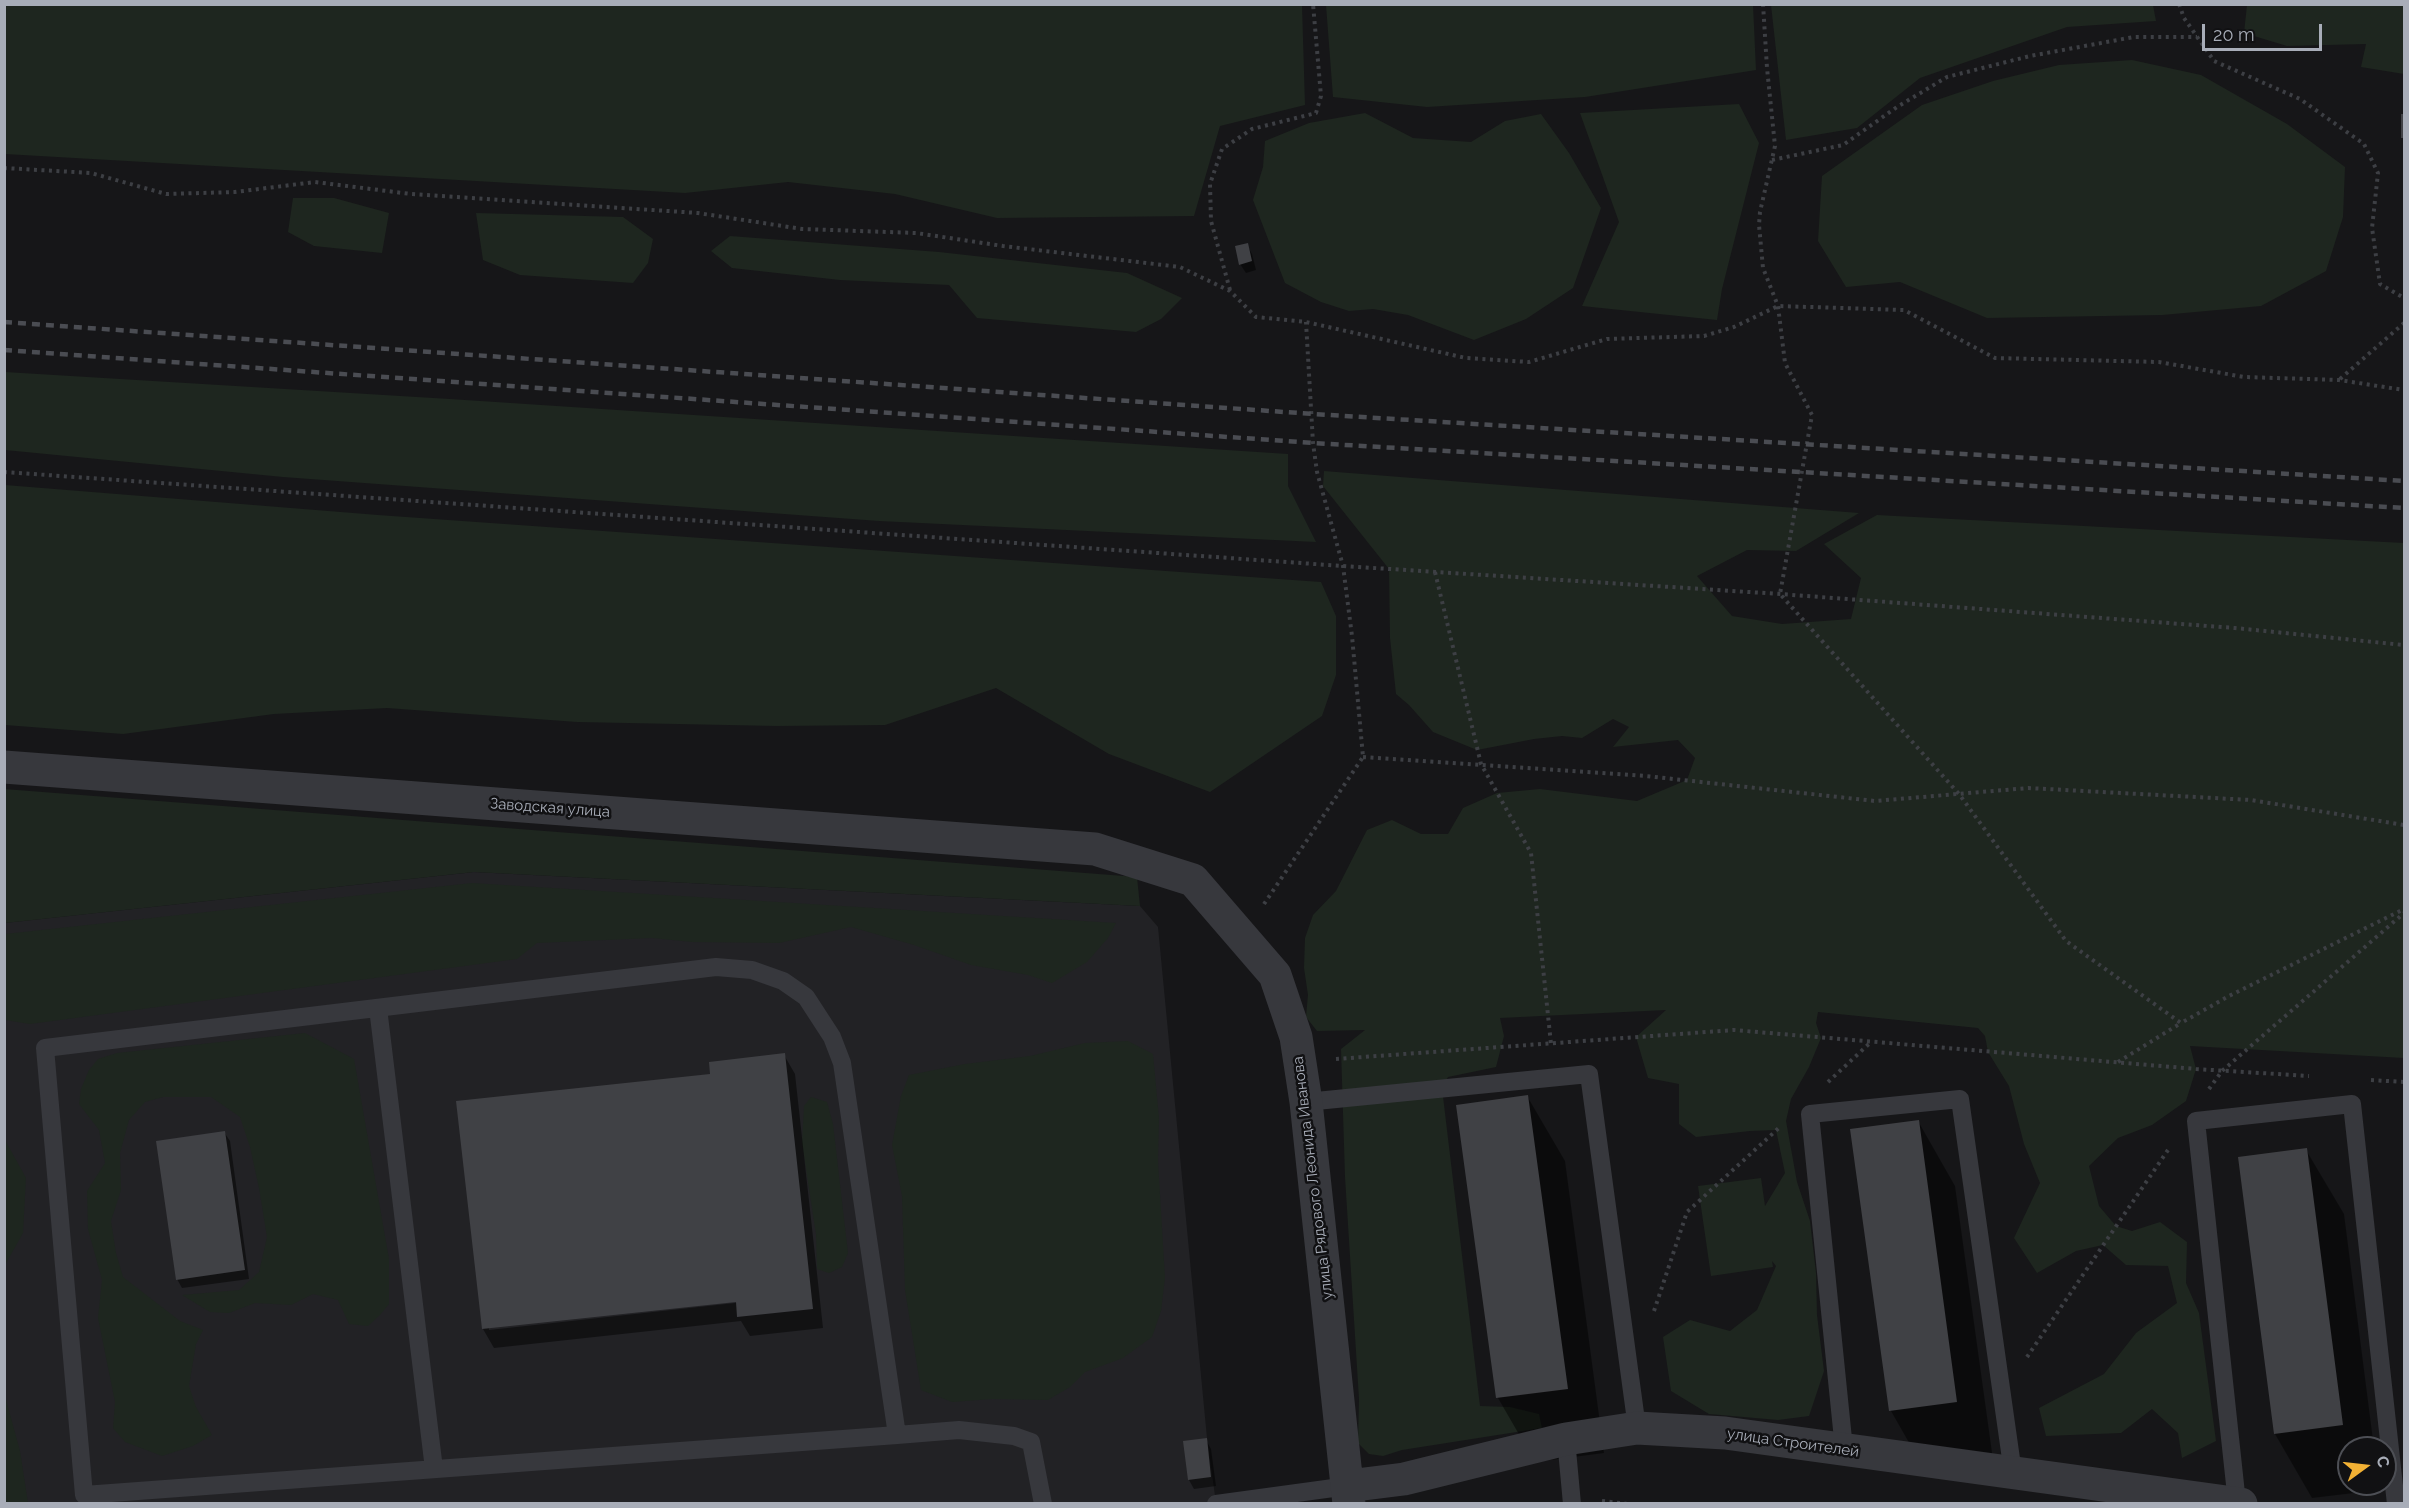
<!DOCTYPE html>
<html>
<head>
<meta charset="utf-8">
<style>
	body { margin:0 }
	#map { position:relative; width:2409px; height:1508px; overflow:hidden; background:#161618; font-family:Raleway,sans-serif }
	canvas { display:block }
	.frame { position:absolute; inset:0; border:6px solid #a8adb8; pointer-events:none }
	.north { position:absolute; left:2337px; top:1436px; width:60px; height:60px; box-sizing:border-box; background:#111113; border:2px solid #4d4f55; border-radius:50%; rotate:75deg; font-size:16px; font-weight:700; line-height:24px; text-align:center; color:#a8adb8 }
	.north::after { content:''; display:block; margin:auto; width:21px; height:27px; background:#f2b134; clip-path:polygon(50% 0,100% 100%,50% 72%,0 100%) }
	.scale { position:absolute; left:2202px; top:24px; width:120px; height:27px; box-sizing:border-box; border:3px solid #a8adb8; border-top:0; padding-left:8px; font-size:18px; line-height:21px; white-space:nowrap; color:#a8adb8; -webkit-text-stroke:4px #111113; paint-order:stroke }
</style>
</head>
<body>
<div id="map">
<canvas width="2409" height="1508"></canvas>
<div class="frame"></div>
<div class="north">С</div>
<div class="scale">20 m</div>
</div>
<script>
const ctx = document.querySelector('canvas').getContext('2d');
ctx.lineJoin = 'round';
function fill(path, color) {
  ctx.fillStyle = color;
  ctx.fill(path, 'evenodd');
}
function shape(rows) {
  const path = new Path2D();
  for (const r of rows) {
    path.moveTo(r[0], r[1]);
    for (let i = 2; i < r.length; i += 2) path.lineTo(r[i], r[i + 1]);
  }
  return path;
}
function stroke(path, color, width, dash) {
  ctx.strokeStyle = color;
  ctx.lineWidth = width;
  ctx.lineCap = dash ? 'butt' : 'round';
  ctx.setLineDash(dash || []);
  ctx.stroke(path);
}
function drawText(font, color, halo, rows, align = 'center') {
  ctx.font = font + ' Raleway,sans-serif';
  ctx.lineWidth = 5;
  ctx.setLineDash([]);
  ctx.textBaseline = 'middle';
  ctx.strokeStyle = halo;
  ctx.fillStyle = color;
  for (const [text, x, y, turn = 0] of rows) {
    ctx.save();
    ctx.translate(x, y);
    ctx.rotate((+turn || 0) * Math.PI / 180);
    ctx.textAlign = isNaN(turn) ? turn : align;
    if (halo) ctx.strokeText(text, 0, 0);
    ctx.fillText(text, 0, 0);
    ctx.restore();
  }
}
fill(shape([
	[474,872,1140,906,1158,927,1207,1438,1216,1503,5,1503,4,923]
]), '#222225');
fill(shape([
	[4,5,1302,5,1305,105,1220,126,1194,216,997,218,895,194,788,182,685,193,5,154],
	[1326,5,1753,5,1756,70,1585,97,1427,107,1333,97],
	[2153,5,2156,21,2067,27,1920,78,1857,128,1786,140,1771,5],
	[2247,5,2404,5,2404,74,2361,67,2366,44,2287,46,2244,33],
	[2132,60,2201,75,2287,124,2345,167,2343,217,2326,271,2261,306,2162,315,1987,318,1900,282,1846,287,1818,241,1822,176,1922,105,1993,81,2059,65],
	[1739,104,1759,143,1722,289,1717,320,1582,306,1619,222,1580,113],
	[1365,113,1413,138,1471,142,1505,121,1541,114,1569,153,1601,208,1573,288,1526,319,1474,340,1408,315,1373,309,1349,311,1321,302,1285,283,1253,200,1263,167,1265,141,1309,123],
	[293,198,334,198,389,213,382,253,314,246,288,232],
	[476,213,623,217,653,239,648,263,633,283,520,275,483,260],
	[730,236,939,252,1127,273,1182,298,1161,319,1136,332,977,318,949,285,840,280,732,268,711,251],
	[5,372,450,399,1288,454,1288,486,1316,542,879,521,283,477,5,450],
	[1324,471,1859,513,1796,551,1747,550,1697,576,1732,616,1782,624,1851,619,1861,578,1824,544,1877,515,2404,543,2404,1058,2190,1046,2196,1069,2186,1101,2152,1125,2118,1138,2089,1166,2099,1206,2116,1226,2132,1231,2160,1222,2187,1242,2186,1283,2199,1313,2216,1441,2182,1458,2178,1433,2152,1409,2121,1433,2046,1436,2039,1408,2104,1374,2136,1333,2177,1303,2168,1266,2126,1265,2103,1245,2076,1251,2037,1273,2014,1238,2040,1183,2024,1144,2009,1086,1988,1052,1985,1036,1978,1028,1818,1012,1816,1023,1821,1038,1809,1067,1791,1099,1786,1121,1797,1182,1810,1221,1816,1273,1817,1315,1824,1371,1809,1416,1778,1420,1709,1414,1671,1391,1663,1337,1690,1320,1730,1331,1757,1310,1776,1266,1772,1261,1773,1267,1711,1276,1698,1186,1761,1178,1765,1206,1785,1173,1776,1130,1750,1131,1696,1137,1679,1124,1679,1084,1648,1078,1636,1037,1666,1010,1500,1018,1504,1036,1496,1067,1448,1077,1442,1088,1480,1406,1510,1407,1539,1414,1542,1428,1402,1450,1383,1456,1369,1454,1358,1443,1359,1399,1345,1177,1341,1049,1365,1030,1317,1031,1306,1017,1308,995,1304,968,1305,938,1313,915,1336,891,1367,830,1392,820,1421,834,1448,834,1463,808,1497,793,1540,789,1637,801,1687,780,1695,758,1678,740,1613,747,1629,727,1613,719,1582,738,1562,736,1534,739,1477,750,1433,732,1409,705,1396,694,1390,638,1389,569,1323,486],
	[5,485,378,515,1321,582,1336,616,1336,675,1322,716,1210,792,1109,754,996,688,885,725,777,726,577,722,387,708,274,714,123,734,5,725],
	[4,789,1137,877,1140,906,474,872,5,923],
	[472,883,1116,923,1108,938,1087,962,1052,983,1028,975,971,965,914,945,851,927,779,943,692,942,652,938,537,943,517,959,30,1024,5,1020,5,934],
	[305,1033,354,1059,389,1259,389,1304,380,1315,368,1326,349,1324,338,1300,313,1294,291,1305,255,1303,229,1313,210,1312,182,1295,239,1290,259,1272,267,1237,259,1188,250,1147,240,1117,211,1097,163,1097,145,1102,129,1120,120,1153,121,1190,111,1221,116,1253,123,1277,180,1321,203,1330,196,1344,189,1386,196,1407,212,1435,193,1446,162,1456,125,1442,113,1428,115,1402,98,1318,102,1280,88,1229,87,1191,105,1163,99,1130,79,1104,81,1089,89,1070,98,1059,117,1053],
	[1128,1041,1153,1054,1159,1118,1158,1161,1165,1278,1161,1311,1152,1337,1123,1358,1085,1372,1070,1387,1048,1400,992,1399,952,1402,921,1390,905,1290,902,1196,892,1145,901,1096,909,1075,965,1064,1030,1056,1085,1043],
	[811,1097,827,1102,833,1124,848,1253,842,1267,829,1273,817,1269,816,1234,802,1143,804,1106],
	[5,1140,26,1178,23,1233,5,1265],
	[5,1396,20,1451,28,1503,5,1503]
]), '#1e261f');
fill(shape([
	[1247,245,1252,254,1256,270,1246,273,1240,264],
	[784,1055,795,1074,823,1328,750,1336,741,1321,494,1348,483,1329,458,1103,712,1075],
	[743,1299,744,1302,489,1330,489,1327],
	[1527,1096,1565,1161,1604,1453,1535,1462,1498,1398],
	[1918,1121,1955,1186,1994,1467,1928,1476,1891,1411,1852,1130],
	[224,1132,230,1141,249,1279,182,1288,177,1279],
	[2306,1150,2344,1214,2374,1448,2349,1448,2349,1484,2378,1484,2379,1490,2312,1498,2275,1434],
	[1206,1440,1211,1449,1216,1486,1194,1489,1189,1480]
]), '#0007');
fill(shape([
	[2401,114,2404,114,2404,138,2401,138],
	[1248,243,1252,261,1239,265,1235,246],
	[785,1053,813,1309,737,1317,736,1302,482,1329,456,1101,710,1074,709,1062],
	[1528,1095,1568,1389,1496,1398,1456,1105],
	[1919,1120,1957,1402,1889,1411,1850,1129],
	[225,1131,245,1270,176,1280,156,1141],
	[2307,1148,2343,1425,2274,1434,2238,1157],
	[1207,1438,1211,1477,1188,1480,1183,1441]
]), '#404145');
stroke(shape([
	[1763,4,1767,68,1775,146,1760,212,1759,225,1763,268,1778,306,1785,363,1812,415,1780,594,1959,794,2066,941,2181,1023,2229,996,2404,909],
	[2179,4,2184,18,2214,61,2300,99,2364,144,2378,173,2372,228,2380,284,2404,298],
	[1772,160,1843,145,1897,107,1947,77,2030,56,2134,37,2197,37],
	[4,168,91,173,166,194,235,192,315,182,411,194,698,213,802,229,916,233,1003,246,1180,267,1230,291,1256,317,1306,322,1466,358,1529,362,1607,339,1704,336,1734,327,1778,306,1904,310,1995,358,2159,362,2244,377,2339,380,2404,390],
	[1230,290,1211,221,1210,184,1222,149,1252,129,1316,113,1321,96,1313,4],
	[2340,379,2404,323],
	[4,472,1343,566,1780,594,2235,628,2404,645],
	[1435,572,1481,764,1531,853,1551,1044],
	[1363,757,1646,776,1875,801,2028,788,2251,800,2404,825],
	[1264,904,1363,757,1352,636,1343,566,1317,472,1313,443,1306,322],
	[1336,1059,1734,1030,2196,1069,2309,1076],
	[2118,1062,2181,1023],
	[2371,1080,2404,1082],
	[1828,1082,1871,1042],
	[2209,1089,2222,1071,2404,913],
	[1654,1311,1687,1212,1781,1126],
	[2027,1357,2168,1150],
	[1602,1501,1628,1504]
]), '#3d3f44', 4, [3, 4.5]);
stroke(shape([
	[378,1008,434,1469],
	[1306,1102,1589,1074,1637,1428],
	[897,1435,842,1063,832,1037,806,997,783,981,752,970,716,967,45,1048,84,1495,897,1435,959,1430,1014,1436,1031,1442,1043,1504],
	[1566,1439,1572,1504],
	[1844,1449,1810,1114,1960,1099,2013,1473],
	[2237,1503,2196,1121,2352,1104,2396,1504],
	[1216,1504,1348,1486]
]), '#37383d', 18);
stroke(shape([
	[4,767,1095,849,1193,880,1275,975,1296,1037,1306,1102,1349,1504],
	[1348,1486,1404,1479,1566,1439,1637,1428,1725,1433,2241,1504]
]), '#37383d', 33);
stroke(shape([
	[4,322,1313,414,2404,481],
	[4,350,1313,443,2404,508]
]), '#4a4c52', 4.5, [8, 6]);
drawText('15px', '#a8adb8', '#111113', [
	["Заводская улица",550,808,4],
	["улица Рядового Леонида Иванова",1313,1178,-97],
	["улица Строителей",1793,1443,8]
]);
</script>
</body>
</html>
